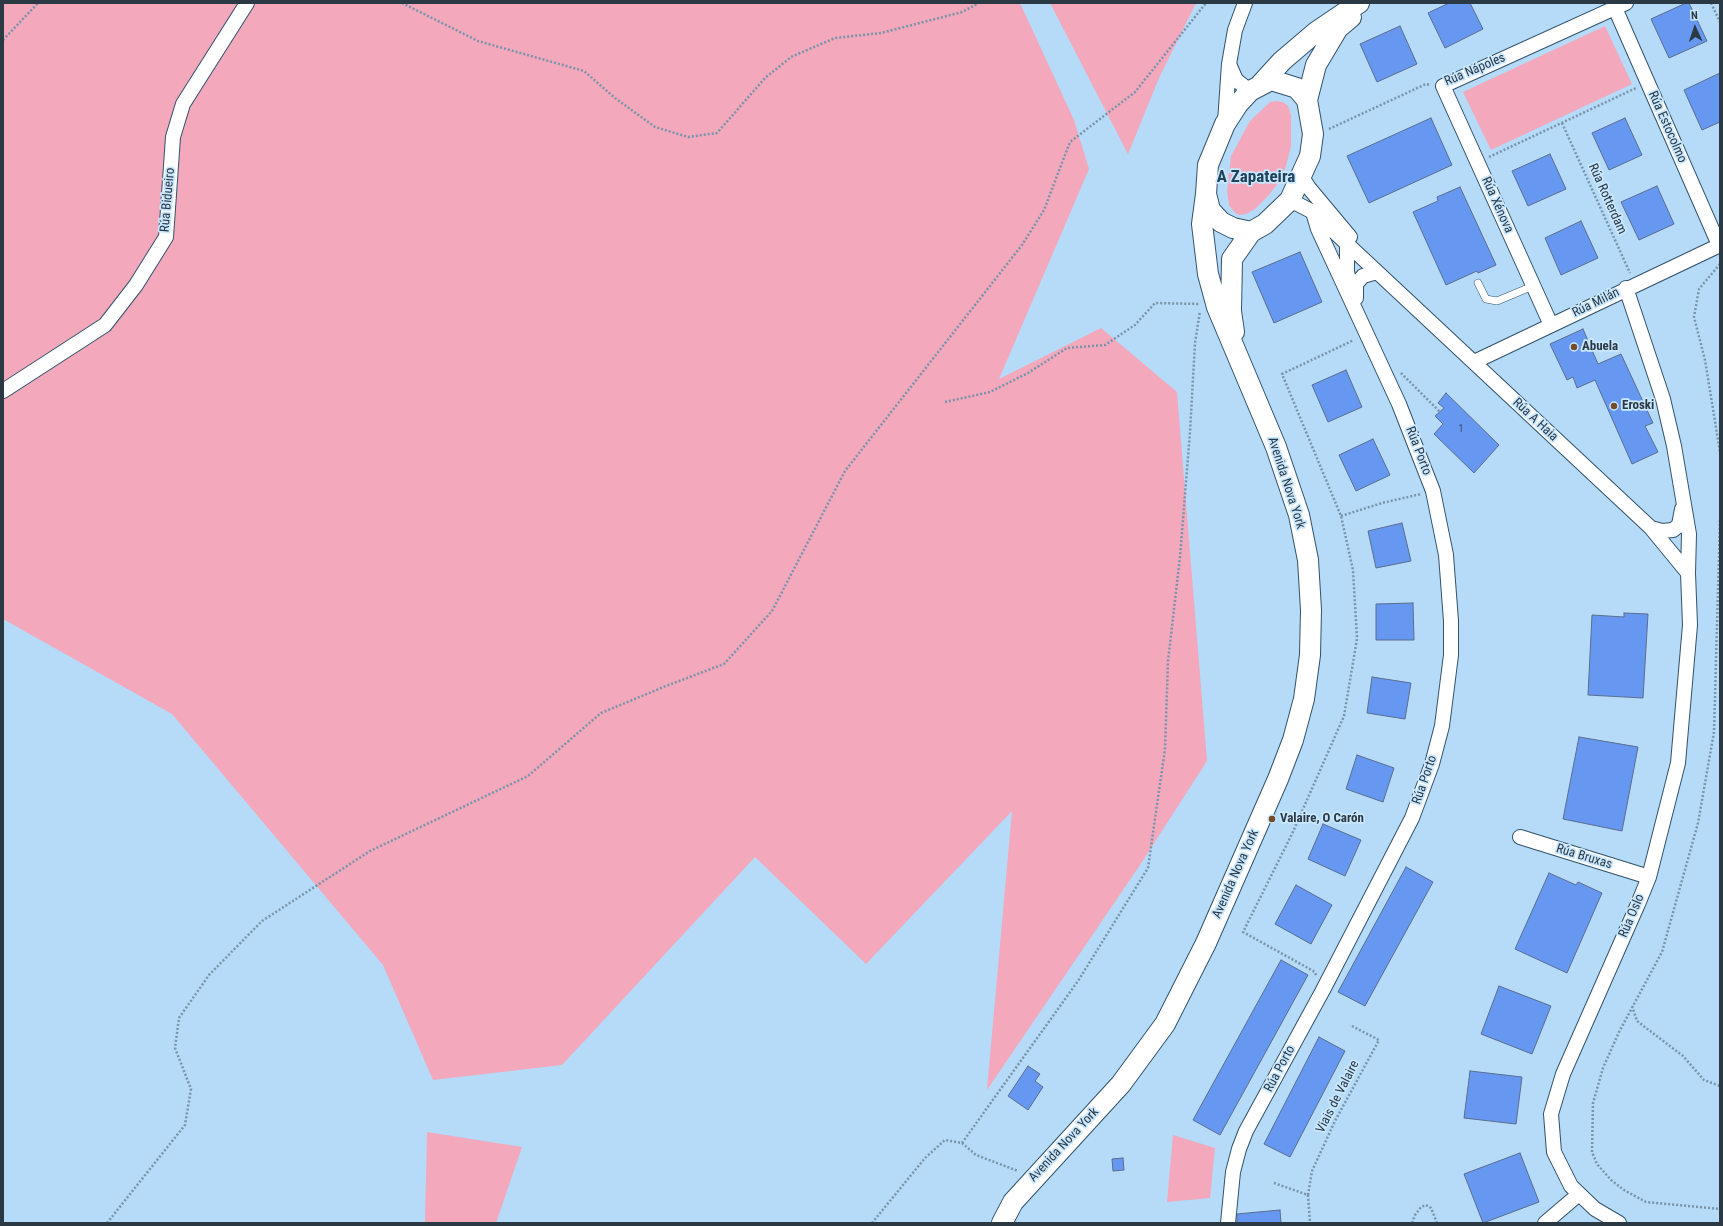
<!DOCTYPE html>
<html>
<head>
<meta charset="utf-8">
<style>
	body { margin:0 }
	#map { position:relative; width:1723px; height:1226px; overflow:hidden; background:#b5dbf8; font-family:"Roboto Condensed",sans-serif }
	canvas { display:block }
	.frame { position:absolute; inset:0; border:4px solid #2a3944; pointer-events:none }
	.north { position:absolute; left:1675px; top:8px; width:40px; height:40px; -webkit-text-stroke:3px #c9e7fe; paint-order:stroke; rotate:357deg; font-size:11px; font-weight:700; line-height:16px; text-align:center; color:#2a3944 }
	.north::after { content:''; display:block; margin:auto; width:14px; height:18px; background:#2a3944; clip-path:polygon(50% 0,100% 100%,50% 72%,0 100%) }
</style>
</head>
<body>
<div id="map">
<canvas width="1723" height="1226"></canvas>
<div class="frame"></div>
<div class="north">N</div>
</div>
<script>
const ctx = document.querySelector('canvas').getContext('2d');
ctx.lineJoin = 'round';
function fill(path, color) {
  ctx.fillStyle = color;
  ctx.fill(path, 'evenodd');
}
function shape(rows) {
  const path = new Path2D();
  for (const r of rows) {
    path.moveTo(r[0], r[1]);
    for (let i = 2; i < r.length; i += 2) path.lineTo(r[i], r[i + 1]);
  }
  return path;
}
function stroke(path, color, width, dash) {
  ctx.strokeStyle = color;
  ctx.lineWidth = width;
  ctx.lineCap = dash ? 'butt' : 'round';
  ctx.setLineDash(dash || []);
  ctx.stroke(path);
}
function drawText(font, color, halo, rows, align = 'center') {
  ctx.font = font + ' "Roboto Condensed",sans-serif';
  ctx.lineWidth = 3.5;
  ctx.setLineDash([]);
  ctx.textBaseline = 'middle';
  ctx.strokeStyle = halo;
  ctx.fillStyle = color;
  for (const [text, x, y, turn = 0] of rows) {
    ctx.save();
    ctx.translate(x, y);
    ctx.rotate((+turn || 0) * Math.PI / 180);
    ctx.textAlign = isNaN(turn) ? turn : align;
    if (halo) ctx.strokeText(text, 0, 0);
    ctx.fillText(text, 0, 0);
    ctx.restore();
  }
}
fill(shape([
	[3,3,1020,3,1074,120,1089,169,999,379,1101,328,1177,392,1207,761,1140,865,987,1090,1012,811,866,964,755,857,562,1065,433,1080,383,965,172,714,3,619],
	[1050,3,1196,3,1159,78,1128,154],
	[1605,26,1632,84,1491,150,1463,92],
	[1277,101,1283,102,1288,106,1291,115,1291,146,1286,166,1279,182,1268,196,1255,209,1246,214,1240,215,1235,213,1229,205,1227,191,1231,156,1250,121,1270,102],
	[427,1132,522,1147,496,1223,425,1223],
	[1173,1135,1215,1148,1210,1198,1167,1202]
]), '#f3a8bc');
const building = shape([
	[1449,3,1470,3,1483,29,1445,48,1428,13,1449,3],
	[1686,3,1689,3,1707,41,1669,58,1651,19,1686,3],
	[1400,26,1417,64,1377,82,1360,44,1400,26],
	[1720,73,1720,122,1702,130,1684,90,1720,73],
	[1431,118,1452,165,1369,203,1347,156,1431,118],
	[1625,118,1642,155,1609,170,1592,133,1625,118],
	[1550,154,1566,189,1528,206,1512,171,1550,154],
	[1657,186,1674,224,1639,240,1621,202,1657,186],
	[1460,187,1496,265,1478,273,1477,271,1446,285,1413,212,1438,201,1437,197,1460,187],
	[1581,221,1598,258,1561,275,1545,238,1581,221],
	[1300,252,1322,302,1274,323,1252,272,1300,252],
	[1583,329,1598,364,1621,354,1653,423,1645,426,1658,452,1632,464,1595,380,1577,388,1573,377,1567,380,1550,344,1583,329],
	[1346,370,1362,407,1328,422,1312,385,1346,370],
	[1446,393,1499,445,1474,473,1434,434,1443,424,1435,416,1444,408,1438,403,1446,393],
	[1373,439,1390,475,1356,491,1339,455,1373,439],
	[1402,523,1411,561,1376,568,1368,531,1402,523],
	[1413,603,1414,640,1376,640,1376,604,1413,603],
	[1624,613,1648,614,1643,698,1588,695,1592,615,1624,617,1624,613],
	[1372,677,1411,683,1405,719,1367,713,1372,677],
	[1579,737,1638,747,1622,831,1563,819,1579,737],
	[1357,755,1394,768,1383,802,1346,789,1357,755],
	[1323,824,1361,840,1345,876,1308,859,1323,824],
	[1406,867,1433,882,1365,1006,1338,992,1406,867],
	[1549,873,1576,885,1578,882,1602,893,1567,973,1515,949,1549,873],
	[1296,885,1332,905,1311,944,1275,924,1296,885],
	[1281,960,1308,975,1220,1135,1193,1120,1281,960],
	[1499,986,1551,1006,1532,1054,1481,1034,1499,986],
	[1319,1037,1345,1051,1290,1157,1264,1144,1319,1037],
	[1028,1066,1040,1074,1035,1081,1043,1087,1028,1110,1008,1096,1028,1066],
	[1470,1071,1522,1077,1516,1124,1464,1118,1470,1071],
	[1520,1153,1539,1202,1483,1223,1464,1174,1520,1153],
	[1123,1158,1124,1170,1113,1171,1112,1159,1123,1158],
	[1280,1210,1281,1223,1237,1223,1237,1214,1280,1210]
]);
fill(building, '#6698f1');
stroke(building, '#5a6d8e', 1);
const lane = shape([
	[1478,283,1486,299,1497,301,1533,286]
]);
const street = shape([
	[1615,8,1719,245],
	[1229,64,1236,80,1250,91],
	[1225,122,1229,64,1235,30,1245,3],
	[1302,177,1309,188,1350,237],
	[1290,200,1313,212,1651,528,1688,573],
	[1347,241,1347,272,1351,287],
	[1356,298,1356,284,1363,276,1377,272],
	[1551,325,1443,86,1626,3],
	[1474,362,1720,245],
	[3,391,105,325,136,285,166,237,173,137,183,104,247,3],
	[1651,528,1662,531,1673,530,1679,525,1682,509],
	[1520,837,1649,877],
	[1228,1223,1233,1172,1239,1149,1246,1131,1323,990,1412,818,1432,764,1442,726,1451,655,1451,621,1446,555,1433,491,1399,404,1318,229,1313,212],
	[1545,1223,1579,1194],
	[1619,1223,1595,1209,1571,1186,1554,1152,1551,1114,1563,1074,1638,904,1649,877,1678,763,1690,625,1688,573,1689,534,1674,446,1663,399,1626,288]
]);
const secondary = shape([
	[1271,80,1297,88,1307,100,1313,134,1310,156,1290,200,1265,224,1251,232,1233,228,1221,222,1210,210,1206,194,1208,165,1225,124,1238,104,1250,91,1271,80],
	[1261,84,1282,61,1316,32,1359,3],
	[1307,100,1316,65,1338,28,1351,17],
	[1234,332,1231,311,1232,259,1251,232],
	[1002,1223,1013,1202,1121,1084,1165,1024,1206,943,1278,779,1293,740,1304,699,1310,655,1311,610,1308,560,1299,515,1276,447,1217,307,1208,274,1202,224,1206,194]
]);
stroke(lane, '#31536b', 8);
stroke(street, '#31536b', 16);
stroke(secondary, '#31536b', 22);
stroke(shape([
	[402,3,478,41,584,71,615,98,655,127,688,137,717,133,765,78,791,57,835,38,881,33,962,12,979,3],
	[1711,3,1720,22],
	[3,40,38,3],
	[1562,123,1630,273],
	[1329,129,1426,84,1430,85],
	[1489,157,1636,88],
	[1720,264,1699,289,1694,317,1705,360,1720,452],
	[1401,373,1440,412],
	[945,402,990,392,1028,373,1067,348,1105,345,1135,325,1155,303,1200,304],
	[1341,516,1382,503,1421,494],
	[1720,520,1714,732,1698,823,1662,952,1619,1032,1603,1068,1593,1103,1592,1152,1597,1164,1611,1180,1624,1190,1646,1202,1720,1209],
	[1316,975,1315,972,1243,932,1292,834,1344,716,1357,639,1353,570,1341,516,1282,374,1354,340],
	[1632,1006,1637,1021,1683,1056,1704,1080,1720,1086],
	[962,1143,1078,981,1148,868,1165,749,1168,661,1180,557,1190,432,1195,343,1200,311],
	[1274,1183,1308,1195,1310,1223],
	[1308,1195,1312,1171,1335,1121,1379,1040,1350,1025],
	[107,1223,185,1125,191,1089,175,1048,179,1018,209,975,262,921,370,851,528,776,601,713,666,686,724,664,772,611,845,471,1022,245,1044,210,1070,142,1135,92,1206,3],
	[872,1223,925,1158,945,1140,962,1143,976,1155,1018,1171],
	[1412,1223,1415,1215,1421,1207,1426,1205,1431,1208,1437,1223]
]), '#7894a9', 2.5, [2, 2]);
stroke(lane, '#fff', 7);
stroke(street, '#fff', 14);
stroke(secondary, '#fff', 20);
for (const [x, y, r, color] of [
	[1574,347,4,"#734c2a"],
	[1614,406,4,"#734c2a"],
	[1272,819,4,"#734c2a"]
]) {
  const dot = new Path2D();
  dot.arc(x, y, r, 0, 2 * Math.PI);
  ctx.fillStyle = color;
  ctx.fill(dot);
  stroke(dot, '#c9e7fe', 1.5);
}
drawText('11px', '#39516f', null, [
	["1",1461,429]
]);
drawText('13px', '#2a3944', '#c9e7fe', [
	["Rúa Nápoles",1475,70,-23],
	["Rúa Estocolmo",1667,127,66],
	["Rúa Rotterdam",1607,199,66],
	["Rúa Bidueiro",168,200,-85],
	["Rúa Xénova",1497,205,66],
	["Rúa Milán",1596,303,-26],
	["Rúa A Haia",1535,420,43],
	["Rúa Porto",1418,451,69],
	["Avenida Nova York",1286,483,72],
	["Rúa Porto",1425,780,-71],
	["Rúa Bruxas",1584,857,17],
	["Avenida Nova York",1236,874,-66],
	["Rúa Oslo",1632,916,-67],
	["Rúa Porto",1280,1069,-62],
	["Viais de Valaire",1338,1097,-63],
	["Avenida Nova York",1064,1145,-47]
]);
drawText('bold 13px', '#2a3944', '#c9e7fe', [
	["Abuela",1582,347],
	["Eroski",1622,406],
	["Valaire, O Carón",1280,819]
], 'left');
drawText('bold 17px', '#204259', '#c9e7fe', [
	["A Zapateira",1256,178]
]);
</script>
</body>
</html>
